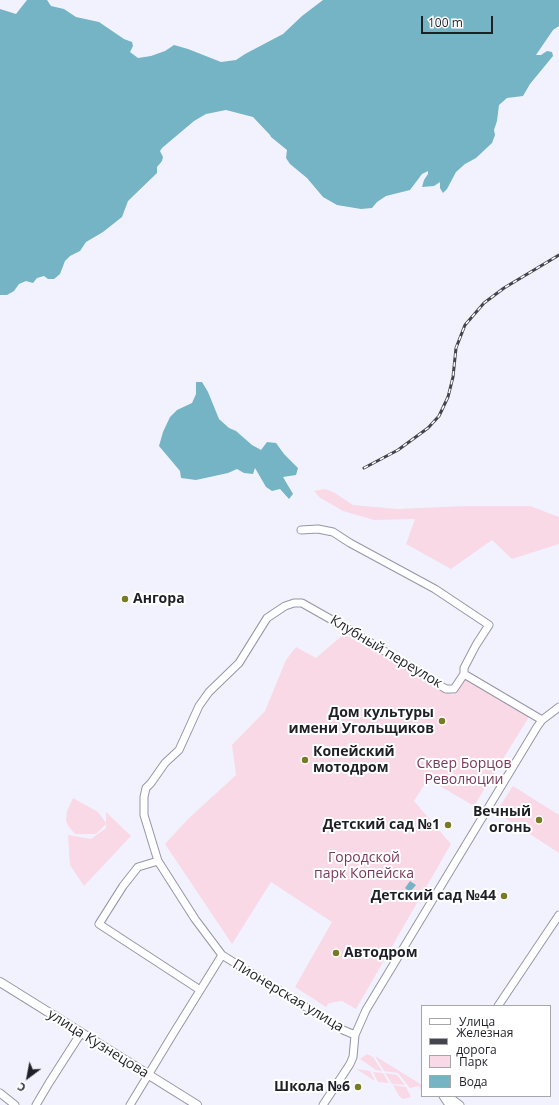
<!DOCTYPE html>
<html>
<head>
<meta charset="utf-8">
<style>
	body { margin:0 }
	#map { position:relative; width:559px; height:1105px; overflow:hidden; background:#f2f2ff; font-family:"Open Sans",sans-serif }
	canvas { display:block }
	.legend { position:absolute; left:421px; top:1005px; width:130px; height:92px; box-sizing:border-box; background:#fff; border:1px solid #a5a6a9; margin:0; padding:5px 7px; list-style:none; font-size:12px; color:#1f2027 }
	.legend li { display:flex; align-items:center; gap:8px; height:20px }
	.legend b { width:20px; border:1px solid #a5a6a9 }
	.north { position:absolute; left:8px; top:1057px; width:40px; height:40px; -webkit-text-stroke:3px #fff; paint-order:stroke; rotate:212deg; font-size:11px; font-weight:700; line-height:16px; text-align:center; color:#1f2027 }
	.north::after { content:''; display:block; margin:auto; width:14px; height:18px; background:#1f2027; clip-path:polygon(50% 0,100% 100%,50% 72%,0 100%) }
	.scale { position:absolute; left:421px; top:16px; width:72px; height:18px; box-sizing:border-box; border:2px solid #1f2027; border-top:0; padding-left:5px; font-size:12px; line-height:14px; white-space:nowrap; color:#1f2027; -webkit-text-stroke:3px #fff; paint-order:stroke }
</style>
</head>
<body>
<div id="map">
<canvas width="559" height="1105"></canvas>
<ul class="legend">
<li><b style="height:5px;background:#fff"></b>Улица</li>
<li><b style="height:5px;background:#43444c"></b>Железная дорога</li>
<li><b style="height:11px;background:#f9d9e6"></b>Парк</li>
<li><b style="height:11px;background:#74b4c4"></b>Вода</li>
</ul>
<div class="north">С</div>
<div class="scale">100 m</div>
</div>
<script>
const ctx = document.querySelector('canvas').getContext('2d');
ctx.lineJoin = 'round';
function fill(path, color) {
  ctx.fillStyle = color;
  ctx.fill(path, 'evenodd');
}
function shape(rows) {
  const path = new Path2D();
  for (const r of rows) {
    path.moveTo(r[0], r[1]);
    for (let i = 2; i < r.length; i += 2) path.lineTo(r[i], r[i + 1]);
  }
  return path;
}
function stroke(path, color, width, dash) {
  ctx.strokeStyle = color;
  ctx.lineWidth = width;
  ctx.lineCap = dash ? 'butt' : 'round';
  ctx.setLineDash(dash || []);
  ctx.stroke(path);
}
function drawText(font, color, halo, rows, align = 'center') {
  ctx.font = font + ' "Open Sans",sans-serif';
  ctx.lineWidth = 4;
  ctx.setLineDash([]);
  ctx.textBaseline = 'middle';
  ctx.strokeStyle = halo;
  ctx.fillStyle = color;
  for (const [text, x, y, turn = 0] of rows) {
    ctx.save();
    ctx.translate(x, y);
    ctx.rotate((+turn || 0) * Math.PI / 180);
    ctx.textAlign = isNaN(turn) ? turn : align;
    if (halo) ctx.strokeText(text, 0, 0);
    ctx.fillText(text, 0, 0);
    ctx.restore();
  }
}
fill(shape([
	[325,489,335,493,353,505,397,509,466,506,530,506,559,517,559,544,512,559,492,540,451,569,406,544,415,519,374,520,343,511,319,497,314,491],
	[344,634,453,695,465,678,529,717,474,806,428,779,414,801,451,844,356,1009,342,1001,329,1003,326,1007,295,987,332,922,271,882,232,944,165,844,188,819,236,775,232,745,265,711,286,660,296,647,316,658],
	[513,786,559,815,559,853,496,812],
	[73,798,98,812,106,823,106,812,131,836,84,886,70,865,68,835,91,839,106,828,106,824,96,834,75,834,69,827,66,821,67,811],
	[367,1054,373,1057,382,1071,376,1070,360,1059],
	[375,1056,422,1085,422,1093,419,1086,410,1088,398,1073,384,1071],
	[356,1069,370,1071,375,1081],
	[373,1072,383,1073,389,1083,378,1082],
	[385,1073,397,1075,405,1085,392,1084],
	[393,1085,406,1087,411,1097,403,1099,399,1096]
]), '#f9d9e6');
fill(shape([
	[27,0,47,0,51,6,64,9,76,17,99,22,124,39,132,42,133,46,130,52,138,58,151,56,165,51,174,45,188,49,221,62,236,60,245,54,283,34,302,16,323,0,559,0,559,26,553,30,536,55,541,55,547,51,552,52,553,56,530,84,523,96,507,98,499,105,497,121,494,130,495,135,492,143,476,158,465,164,456,172,447,189,443,193,440,188,440,182,434,186,422,187,424,180,428,174,428,171,422,174,410,190,386,196,377,202,372,208,361,209,337,205,323,197,307,178,290,164,286,158,287,150,271,137,270,135,253,117,226,110,206,114,194,121,162,148,160,151,163,157,162,161,157,167,157,173,128,201,122,217,103,232,86,242,80,251,70,256,65,261,60,274,54,279,48,279,44,276,37,278,33,283,26,281,19,284,14,291,7,295,0,295,0,9,16,14],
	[196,382,202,382,208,392,219,419,229,428,236,431,252,445,261,450,267,442,276,443,284,454,298,468,296,475,283,477,293,494,289,499,280,489,272,491,266,487,255,468,253,474,244,473,237,469,228,473,196,480,181,478,180,471,159,446,163,432,170,417,177,410,192,403,196,394],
	[410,881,416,885,410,892,405,888]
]), '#74b4c4');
const minor = shape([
	[301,530,318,529,333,532,350,543,435,589,489,625,476,645,464,668,464,674,454,689,446,689,355,633,302,603,294,603,285,606,267,618,239,663,209,692,199,706,179,750,165,763,151,783,146,788,144,797,144,815,158,861,195,919,222,955,343,1030,355,1035],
	[464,674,542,720],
	[158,861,138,867,123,886,99,924,200,990],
	[498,1006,559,915],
	[0,1093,15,1105],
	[443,1096,447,1102,451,1105],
	[448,1096,460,1105],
	[36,1105,49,1083,81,1033],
	[130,1105,173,1034,222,955],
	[323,1105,350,1064,353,1057,355,1035,366,1010,537,727,542,720,559,707]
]);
const major = shape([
	[0,982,197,1105]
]);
stroke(minor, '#9495a7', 9);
stroke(major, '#9495a7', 10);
stroke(minor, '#fff', 7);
stroke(major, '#fff', 8);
const rail = shape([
	[364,468,398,450,428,428,439,416,448,397,453,377,456,348,465,325,484,303,504,288,559,255]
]);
stroke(rail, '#43444c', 3);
stroke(rail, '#fff', 1.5, [4.5]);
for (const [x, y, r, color] of [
	[125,599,4,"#767b24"],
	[442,721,4,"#767b24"],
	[305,760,4,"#767b24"],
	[539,820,4,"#767b24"],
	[448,825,4,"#767b24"],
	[504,896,4,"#767b24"],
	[336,953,4,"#767b24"],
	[358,1087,4,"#767b24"]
]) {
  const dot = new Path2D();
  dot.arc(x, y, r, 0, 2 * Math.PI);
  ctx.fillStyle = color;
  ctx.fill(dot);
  stroke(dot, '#fff', 1.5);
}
drawText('bold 14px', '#1f2027', '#fff', [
	["Ангора",133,599,"left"],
	["Дом культуры",434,713],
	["имени Угольщиков",434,729],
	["Копейский",313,752,"left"],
	["мотодром",313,768,"left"],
	["Вечный",531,812],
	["огонь",531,828],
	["Детский сад №1",440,825],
	["Детский сад №44",496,896],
	["Автодром",344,953,"left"],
	["Школа №6",350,1087]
], 'right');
drawText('14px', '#1f2027', '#fff', [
	["Клубный переулок",386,652,31],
	["Пионерская улица",288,996,31],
	["улица Кузнецова",98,1044,32]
]);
drawText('14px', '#7b395a', '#fff', [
	["Сквер Борцов",464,764],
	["Революции",464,780],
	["Городской",364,858],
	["парк Копейска",364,874]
]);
</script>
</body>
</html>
